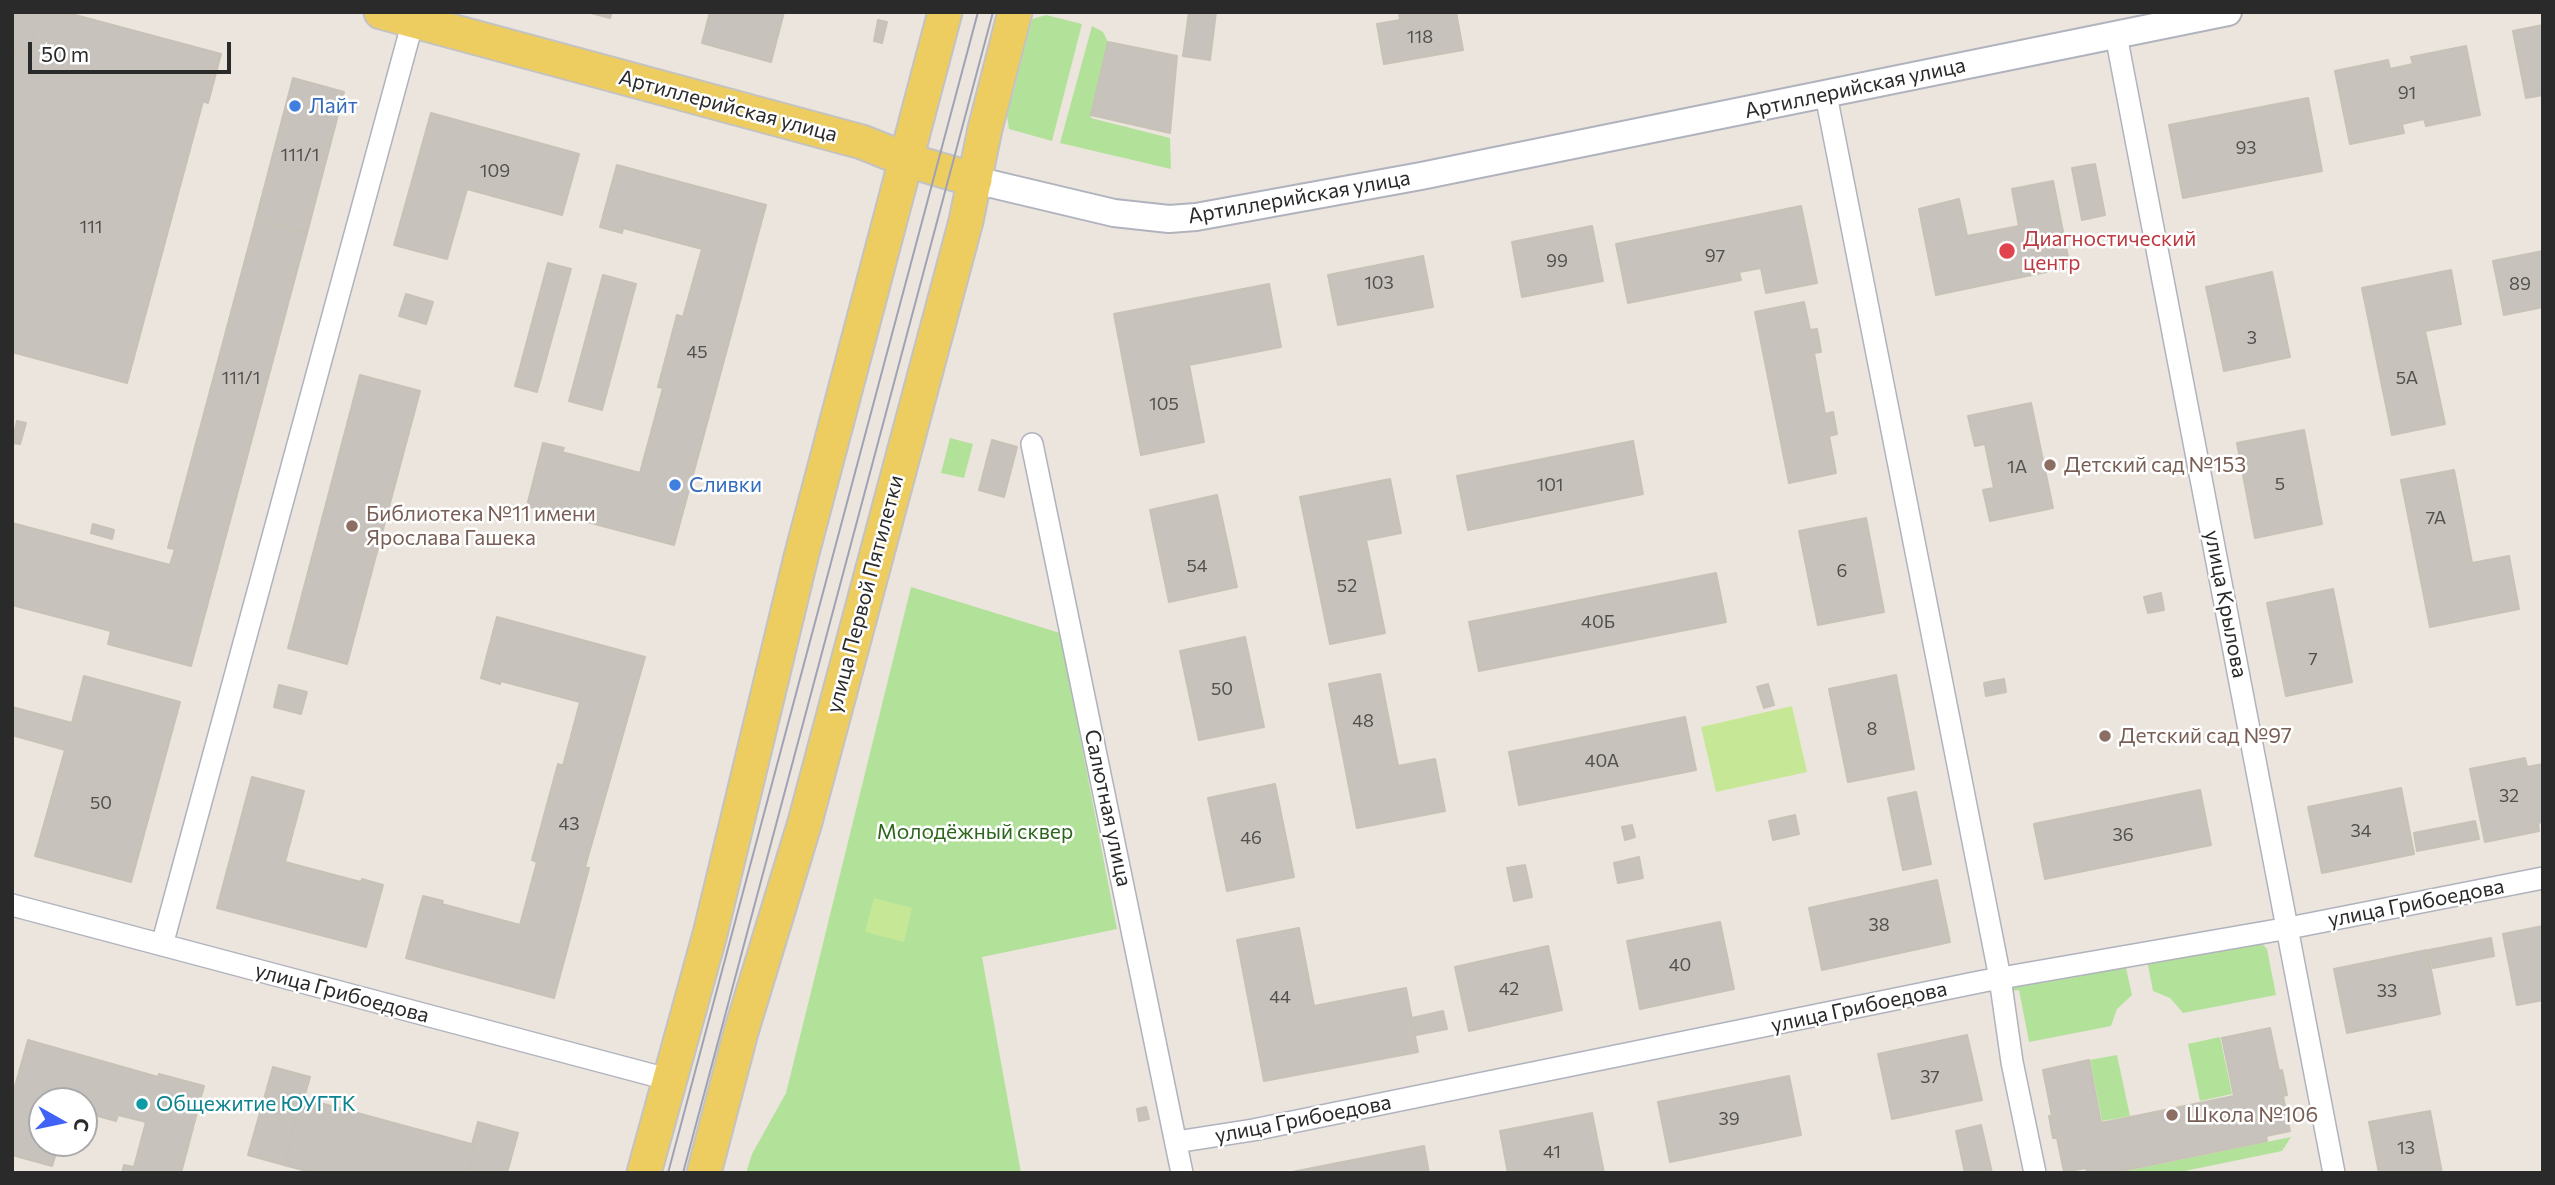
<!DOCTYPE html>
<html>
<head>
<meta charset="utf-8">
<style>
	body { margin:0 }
	#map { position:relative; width:2555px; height:1185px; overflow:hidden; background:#ece5dd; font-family:Commissioner,sans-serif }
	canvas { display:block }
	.frame { position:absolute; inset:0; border:14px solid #2a2a2a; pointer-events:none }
	.north { position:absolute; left:28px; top:1087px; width:70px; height:70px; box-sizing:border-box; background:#fff; border:2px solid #aaa; border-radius:50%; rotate:99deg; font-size:19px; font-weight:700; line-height:28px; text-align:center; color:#2a2a2a }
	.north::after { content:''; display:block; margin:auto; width:24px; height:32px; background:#4062f5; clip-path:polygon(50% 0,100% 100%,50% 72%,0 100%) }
	.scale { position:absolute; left:28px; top:42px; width:203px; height:32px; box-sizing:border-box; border:4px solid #2a2a2a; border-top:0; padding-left:9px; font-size:21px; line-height:24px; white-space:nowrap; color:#2a2a2a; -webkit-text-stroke:5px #fff; paint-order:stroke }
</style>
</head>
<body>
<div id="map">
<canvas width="2555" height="1185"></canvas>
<div class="frame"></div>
<div class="north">С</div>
<div class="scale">50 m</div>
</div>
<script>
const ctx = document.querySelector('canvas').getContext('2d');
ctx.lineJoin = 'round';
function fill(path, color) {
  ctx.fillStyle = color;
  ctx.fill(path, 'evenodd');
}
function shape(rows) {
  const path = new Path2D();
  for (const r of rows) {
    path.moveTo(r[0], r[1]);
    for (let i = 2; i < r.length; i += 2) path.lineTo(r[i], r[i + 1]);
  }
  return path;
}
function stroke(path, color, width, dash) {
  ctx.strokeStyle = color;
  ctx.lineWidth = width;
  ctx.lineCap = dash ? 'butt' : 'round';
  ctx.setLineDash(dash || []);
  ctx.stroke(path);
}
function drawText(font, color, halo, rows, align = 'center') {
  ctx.font = font + ' Commissioner,sans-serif';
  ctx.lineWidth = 5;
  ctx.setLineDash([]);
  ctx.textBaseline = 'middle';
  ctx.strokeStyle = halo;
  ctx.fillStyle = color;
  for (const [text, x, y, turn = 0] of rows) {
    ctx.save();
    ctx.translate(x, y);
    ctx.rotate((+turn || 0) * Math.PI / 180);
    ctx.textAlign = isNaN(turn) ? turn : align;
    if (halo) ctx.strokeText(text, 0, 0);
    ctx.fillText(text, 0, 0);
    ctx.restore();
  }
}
fill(shape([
	[1046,15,1082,24,1052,141,1009,129,1007,116,1010,94,1013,94,1032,19],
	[1092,26,1103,32,1108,42,1091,118,1170,138,1171,169,1060,143],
	[950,438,973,444,964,478,941,473],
	[911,587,1060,633,1117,929,982,957,1021,1173,746,1173,752,1154,786,1093],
	[2252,934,2267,949,2276,995,2183,1013,2170,998,2153,991,2146,955],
	[2124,959,2132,995,2117,1009,2111,1026,2029,1042,2019,990,2012,991,2018,979],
	[2220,1037,2232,1094,2200,1101,2188,1044],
	[2117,1055,2130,1116,2102,1121,2090,1060],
	[2291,1137,2282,1151,2175,1173,2116,1173]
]), '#b2e19a');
fill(shape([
	[1792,706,1807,772,1716,792,1701,727],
	[874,898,912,908,904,942,865,932]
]), '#c6e896');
const building = shape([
	[12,12,39,12,28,53,12,48,12,12],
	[39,12,64,12,221,54,208,103,203,101,127,383,12,352,12,48,28,53,39,12],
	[587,12,612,12,610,18,587,12],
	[710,12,784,12,771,62,702,43,710,12],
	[1189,12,1216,12,1210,60,1183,56,1189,12],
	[1399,12,1456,12,1463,50,1384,64,1377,24,1400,20,1399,12],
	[878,20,887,22,882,43,874,41,878,20],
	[2543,25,2543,95,2526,98,2513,31,2543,25],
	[1108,42,1177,56,1170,133,1091,115,1108,42],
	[2466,46,2480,115,2426,126,2424,119,2402,124,2404,133,2350,144,2335,71,2388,60,2390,69,2413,64,2411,57,2466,46],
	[293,78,344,92,307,233,256,219,293,78],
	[2308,98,2322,171,2183,198,2169,125,2308,98],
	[431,113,579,154,562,215,467,189,447,259,394,245,431,113],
	[2095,164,2105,215,2082,220,2072,168,2095,164],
	[617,165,766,205,674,545,527,506,543,443,564,448,562,452,640,473,663,388,658,387,677,315,683,317,702,249,623,228,622,233,600,227,617,165],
	[2053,181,2070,267,1936,295,1919,209,1959,199,1967,236,2019,226,2012,189,2053,181],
	[1801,206,1817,283,1766,293,1761,268,1739,272,1741,280,1628,303,1616,244,1801,206],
	[256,219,307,233,191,666,108,644,111,631,12,605,12,523,170,565,175,549,168,548,256,219],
	[1592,226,1603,281,1522,297,1512,242,1592,226],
	[2543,251,2543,307,2504,315,2493,261,2543,251],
	[1423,256,1433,307,1338,325,1328,275,1423,256],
	[548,263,571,269,537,392,515,386,548,263],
	[2451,270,2461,324,2425,331,2445,424,2392,435,2362,288,2451,270],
	[2272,272,2290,357,2224,371,2206,287,2272,272],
	[603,275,636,284,602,410,569,401,603,275],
	[1269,284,1281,347,1189,365,1204,442,1141,455,1114,314,1269,284],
	[406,294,433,302,426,324,399,316,406,294],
	[1804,302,1810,330,1817,329,1821,352,1814,353,1825,414,1833,412,1837,434,1829,436,1836,473,1789,483,1755,312,1804,302],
	[360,375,420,391,347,664,288,648,360,375],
	[2031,403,2053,508,1990,521,1983,490,1994,488,1985,444,1975,446,1968,416,2031,403],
	[17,421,26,423,20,444,12,443,17,421],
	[2304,430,2322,524,2255,538,2237,443,2304,430],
	[992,440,1017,447,1004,497,979,490,992,440],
	[1633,441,1643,494,1468,530,1457,476,1633,441],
	[2454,470,2472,563,2509,556,2519,609,2430,627,2401,480,2454,470],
	[1390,479,1401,533,1366,540,1385,633,1330,644,1300,497,1390,479],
	[1217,495,1237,587,1169,602,1150,510,1217,495],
	[1866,518,1884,612,1818,625,1799,531,1866,518],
	[93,524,114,530,112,539,91,533,93,524],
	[1716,573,1726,622,1479,671,1469,622,1716,573],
	[2333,589,2352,682,2286,696,2267,603,2333,589],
	[2161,593,2164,610,2148,613,2144,597,2161,593],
	[497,617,645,657,585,867,589,868,554,998,406,958,423,896,443,901,442,904,520,925,537,862,532,860,558,764,563,766,580,702,501,681,500,684,481,678,497,617],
	[1245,637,1264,727,1199,740,1180,651,1245,637],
	[1380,674,1398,766,1435,759,1445,811,1357,828,1329,684,1380,674],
	[1896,675,1914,769,1848,782,1829,689,1896,675],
	[84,676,180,702,131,882,35,856,65,750,12,735,12,707,72,723,84,676],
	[2004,679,2006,692,1986,696,1984,683,2004,679],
	[1768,684,1774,705,1764,708,1757,687,1768,684],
	[279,685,307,692,301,714,274,707,279,685],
	[1685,717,1696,770,1519,805,1509,752,1685,717],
	[2525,758,2527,767,2543,764,2543,822,2538,823,2539,831,2485,842,2470,769,2525,758],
	[252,777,304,791,285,862,361,882,362,879,383,885,366,947,217,908,252,777],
	[1275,784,1294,877,1227,891,1208,798,1275,784],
	[2401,788,2414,854,2322,873,2308,807,2401,788],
	[2200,790,2211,845,2045,879,2034,824,2200,790],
	[1916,792,1931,864,1903,870,1888,798,1916,792],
	[1795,815,1799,834,1773,840,1769,821,1795,815],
	[2475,821,2479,839,2417,851,2414,833,2475,821],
	[1632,825,1635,837,1625,840,1622,827,1632,825],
	[1639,857,1643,878,1618,883,1614,863,1639,857],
	[1525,865,1532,897,1514,901,1507,868,1525,865],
	[1937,880,1950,942,1822,970,1809,908,1937,880],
	[1720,922,1734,989,1640,1009,1627,941,1720,922],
	[2543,926,2543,1000,2517,1005,2503,934,2543,926],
	[1299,928,1314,1006,1406,988,1418,1052,1264,1081,1237,940,1299,928],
	[2491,938,2494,956,2433,968,2429,950,2491,938],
	[1548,946,1562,1010,1469,1031,1455,967,1548,946],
	[2427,950,2440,1014,2347,1033,2334,969,2427,950],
	[1443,1011,1447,1029,1416,1035,1412,1018,1443,1011],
	[2270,1028,2279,1071,2282,1070,2287,1095,2283,1096,2290,1131,2266,1136,2267,1141,2111,1173,2087,1173,2086,1168,2064,1172,2057,1138,2053,1138,2049,1116,2052,1116,2043,1070,2089,1060,2101,1123,2234,1096,2222,1038,2270,1028],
	[1967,1035,1982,1100,1892,1119,1878,1054,1967,1035],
	[28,1040,158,1077,159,1074,204,1086,181,1173,122,1173,124,1165,134,1167,146,1122,118,1115,116,1121,87,1113,89,1108,84,1106,84,1101,42,1101,42,1143,49,1143,58,1147,52,1166,12,1155,12,1097,28,1040],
	[273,1067,310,1077,304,1098,302,1098,284,1165,248,1155,273,1067],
	[1789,1076,1801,1135,1670,1162,1658,1102,1789,1076],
	[302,1098,475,1145,468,1173,314,1173,284,1165,302,1098],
	[1146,1107,1149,1119,1139,1121,1137,1109,1146,1107],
	[2430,1111,2442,1173,2379,1173,2369,1122,2430,1111],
	[1592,1113,1604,1173,1508,1173,1500,1131,1592,1113],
	[478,1122,518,1133,507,1173,468,1173,475,1145,472,1144,478,1122],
	[1981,1125,1992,1173,1965,1173,1956,1131,1981,1125],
	[1424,1146,1429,1173,1287,1173,1424,1146]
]);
fill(building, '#c7c2bc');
stroke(building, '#c7c1b6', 2);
const minor = shape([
	[2116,35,2334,1173],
	[1826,95,2000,978,2012,1062,2035,1173],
	[1032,444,1182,1173],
	[12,905,671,1080],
	[162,945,413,21],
	[1176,1142,1253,1130,1984,981,2289,928,2543,878]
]);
const tertiary = shape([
	[975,180,1114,213,1169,219,1196,217,1421,176,2228,12]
]);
const primary = shape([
	[381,12,862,142,907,160,975,180],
	[644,1173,710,934,801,557,945,12],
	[704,1173,741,1032,805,822,966,221,985,129,1015,12]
]);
stroke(minor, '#b0b3be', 24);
stroke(tertiary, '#b0b3be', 30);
stroke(primary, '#c3c3c3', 37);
stroke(minor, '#fff', 21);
stroke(tertiary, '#fff', 26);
stroke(primary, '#edcc60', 33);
stroke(shape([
	[668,1173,978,12],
	[683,1173,993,12]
]), '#9fa2b4', 2);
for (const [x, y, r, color] of [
	[295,106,7,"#3f7fe0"],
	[2007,251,9,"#e0444e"],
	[2050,465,7,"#8d6e63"],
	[675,485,7,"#3f7fe0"],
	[352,526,7,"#8d6e63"],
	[2105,736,7,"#8d6e63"],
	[142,1104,7,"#0f9aa8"],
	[2172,1115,7,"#8d6e63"]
]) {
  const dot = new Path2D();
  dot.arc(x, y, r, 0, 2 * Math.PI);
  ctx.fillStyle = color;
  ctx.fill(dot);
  stroke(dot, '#fff', 2.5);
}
drawText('18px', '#51504e', null, [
	["118",1420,37],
	["91",2407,93],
	["93",2246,148],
	["111/1",300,155],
	["109",495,171],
	["111",91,227],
	["97",1715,256],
	["99",1557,261],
	["103",1379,283],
	["89",2520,284],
	["3",2252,338],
	["45",697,352],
	["111/1",241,378],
	["5А",2407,378],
	["105",1164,404],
	["1А",2017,467],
	["5",2280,484],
	["101",1550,485],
	["7А",2436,518],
	["54",1197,566],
	["6",1842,571],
	["52",1347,586],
	["40Б",1598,622],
	["7",2313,659],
	["50",1222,689],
	["48",1363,721],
	["8",1872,729],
	["40А",1602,761],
	["32",2509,796],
	["50",101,803],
	["43",569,824],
	["34",2361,831],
	["36",2123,835],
	["46",1251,838],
	["38",1879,925],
	["40",1680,965],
	["42",1509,989],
	["33",2387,991],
	["44",1280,997],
	["37",1930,1077],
	["39",1729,1119],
	["13",2406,1148],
	["41",1552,1152]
]);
drawText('21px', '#2a2a2a', '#fff', [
	["Артиллерийская улица",1855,88,-12],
	["Артиллерийская улица",728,106,15],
	["Артиллерийская улица",1299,197,-10],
	["улица Первой Пятилетки",865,594,-75],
	["улица Крылова",2226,604,79],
	["Салютная улица",1108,808,78],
	["улица Грибоедова",2416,903,-11],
	["улица Грибоедова",342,993,15],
	["улица Грибоедова",1859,1007,-12],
	["улица Грибоедова",1303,1119,-11]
]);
drawText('21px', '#366cbe', '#fff', [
	["Лайт",309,106],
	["Сливки",689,485]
], 'left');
drawText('21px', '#be3a42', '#fff', [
	["Диагностический",2023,239],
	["центр",2023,263]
], 'left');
drawText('21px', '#785e54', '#fff', [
	["Детский сад №153",2064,465],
	["Библиотека №11 имени",366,514],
	["Ярослава Гашека",366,538],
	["Детский сад №97",2119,736],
	["Школа №106",2186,1115]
], 'left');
drawText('21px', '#2b661c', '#fff', [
	["Молодёжный сквер",975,832]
]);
drawText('21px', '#0d838f', '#fff', [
	["Общежитие ЮУГТК",156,1104]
], 'left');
</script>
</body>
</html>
